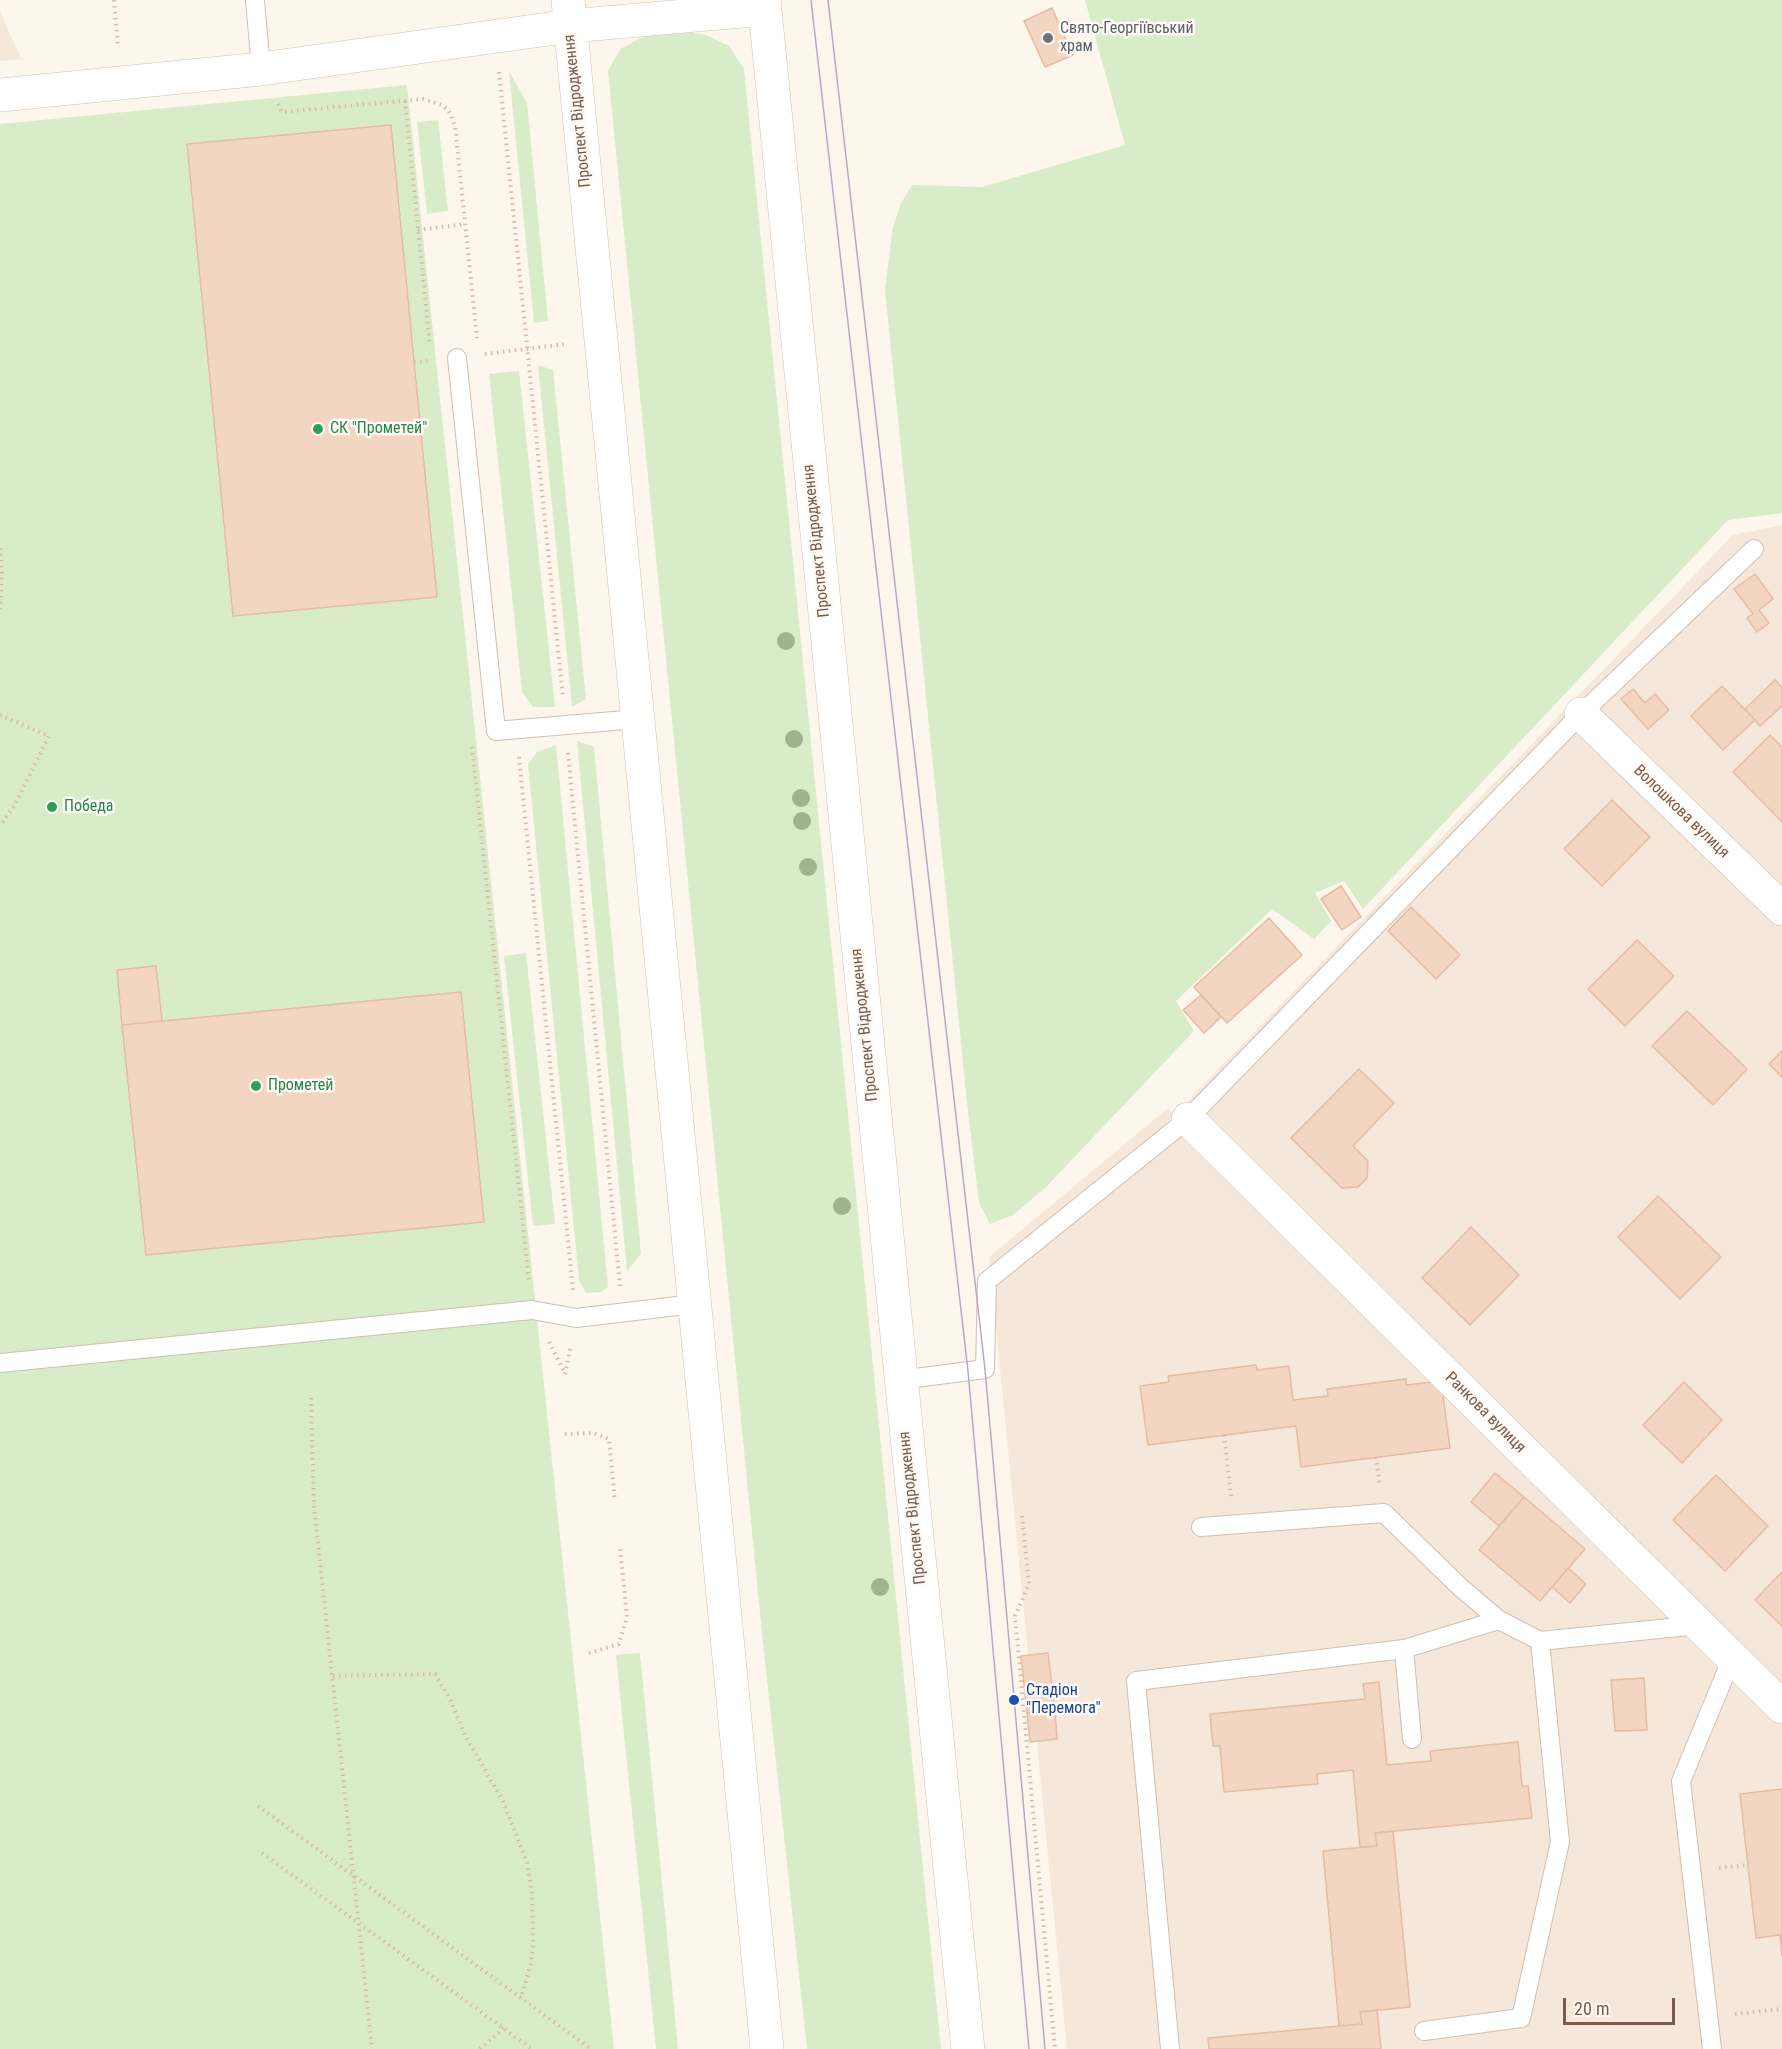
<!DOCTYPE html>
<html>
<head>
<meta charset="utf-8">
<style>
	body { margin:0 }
	#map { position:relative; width:1782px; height:2049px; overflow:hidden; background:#fdf6ec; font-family:"Roboto Condensed",sans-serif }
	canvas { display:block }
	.scale { position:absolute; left:1563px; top:1998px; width:112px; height:27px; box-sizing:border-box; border:3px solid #7a5c4d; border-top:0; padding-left:8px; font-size:18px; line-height:21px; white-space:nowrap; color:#7a5c4d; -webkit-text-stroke:4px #fffaf3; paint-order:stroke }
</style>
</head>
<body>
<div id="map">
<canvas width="1782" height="2049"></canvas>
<div class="scale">20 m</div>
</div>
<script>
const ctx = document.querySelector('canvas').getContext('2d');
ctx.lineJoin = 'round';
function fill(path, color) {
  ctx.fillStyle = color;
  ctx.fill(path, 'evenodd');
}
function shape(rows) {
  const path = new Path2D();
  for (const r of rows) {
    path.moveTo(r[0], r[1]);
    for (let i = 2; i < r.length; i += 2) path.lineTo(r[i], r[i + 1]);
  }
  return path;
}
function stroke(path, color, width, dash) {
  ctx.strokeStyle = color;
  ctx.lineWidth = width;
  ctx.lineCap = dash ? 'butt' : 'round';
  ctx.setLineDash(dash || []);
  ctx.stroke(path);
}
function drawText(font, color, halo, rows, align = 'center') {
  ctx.font = font + ' "Roboto Condensed",sans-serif';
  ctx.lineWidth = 5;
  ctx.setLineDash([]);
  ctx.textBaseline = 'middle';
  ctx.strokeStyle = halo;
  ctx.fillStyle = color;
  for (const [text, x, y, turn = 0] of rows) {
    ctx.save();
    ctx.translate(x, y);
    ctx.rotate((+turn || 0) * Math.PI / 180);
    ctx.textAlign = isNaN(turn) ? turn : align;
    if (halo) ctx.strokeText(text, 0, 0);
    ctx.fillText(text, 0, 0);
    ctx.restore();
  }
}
fill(shape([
	[0,11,21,59,0,61],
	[1782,525,1782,1689,1187,1102,1733,535],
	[1168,1108,1782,1720,1782,2049,1067,2049,989,1257]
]), '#f5e8da');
fill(shape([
	[1085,0,1782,0,1782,513,1728,520,1363,909,1344,881,1315,893,1331,921,1314,939,1272,909,1176,1001,1194,1031,1047,1186,1013,1215,990,1224,979,1203,967,1103,885,290,893,227,901,203,912,185,982,187,1125,145],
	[674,30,706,35,729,46,744,69,941,2049,807,2049,762,1633,608,71,620,49,641,38],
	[509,71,527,103,548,321,534,323],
	[407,85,614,2049,0,2049,0,124],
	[438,120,448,211,427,214,417,122],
	[538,365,553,370,586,699,572,707],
	[519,371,555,707,533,707,522,692,489,374],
	[577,741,594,747,641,1254,627,1271],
	[556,745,608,1287,601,1292,586,1293,579,1280,528,764,537,752],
	[526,953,555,1224,533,1226,504,956],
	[640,1653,678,2049,656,2049,616,1655]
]), '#d8ecc9');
const building = shape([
	[1052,8,1073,55,1045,67,1024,21,1052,8],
	[391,125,437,597,233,616,187,144,391,125],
	[1755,574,1773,599,1759,610,1769,623,1757,632,1747,618,1753,614,1734,589,1755,574],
	[1775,680,1782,687,1782,706,1760,726,1745,709,1775,680],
	[1722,686,1755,720,1723,750,1691,716,1722,686],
	[1633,689,1645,703,1655,694,1669,710,1648,729,1621,699,1633,689],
	[1770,735,1782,747,1782,822,1733,772,1770,735],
	[1612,800,1650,837,1602,886,1564,849,1612,800],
	[1341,886,1361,917,1342,930,1321,899,1341,886],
	[1411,907,1460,955,1436,979,1388,931,1411,907],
	[1269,918,1302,955,1227,1023,1194,987,1269,918],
	[1637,940,1674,976,1625,1026,1588,989,1637,940],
	[156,966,162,1021,122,1025,117,970,156,966],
	[461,992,484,1222,146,1255,122,1025,461,992],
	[1201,995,1221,1017,1204,1033,1183,1010,1201,995],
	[1687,1011,1747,1069,1713,1105,1652,1046,1687,1011],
	[1782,1051,1782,1077,1769,1064,1782,1051],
	[1359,1069,1394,1103,1353,1146,1368,1161,1367,1178,1358,1187,1342,1188,1291,1138,1359,1069],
	[1658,1196,1721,1257,1680,1299,1618,1237,1658,1196],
	[1471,1227,1519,1275,1470,1325,1422,1278,1471,1227],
	[1256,1365,1257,1370,1289,1366,1293,1400,1328,1396,1327,1389,1406,1379,1406,1385,1441,1381,1450,1448,1301,1467,1296,1426,1148,1445,1140,1386,1169,1382,1168,1376,1256,1365],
	[1684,1382,1722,1420,1682,1463,1643,1425,1684,1382],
	[1495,1473,1524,1497,1499,1526,1471,1502,1495,1473],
	[1716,1475,1768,1526,1725,1571,1673,1520,1716,1475],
	[1524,1497,1585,1549,1540,1601,1479,1550,1524,1497],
	[1568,1568,1586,1584,1570,1603,1552,1587,1568,1568],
	[1782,1572,1782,1626,1755,1600,1782,1572],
	[1048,1653,1055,1710,1027,1713,1021,1656,1048,1653],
	[1644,1678,1647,1730,1615,1731,1611,1680,1644,1678],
	[1379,1682,1387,1765,1431,1761,1430,1751,1518,1742,1522,1786,1528,1786,1532,1818,1375,1833,1377,1846,1360,1847,1353,1770,1317,1774,1318,1784,1224,1792,1220,1746,1213,1746,1210,1714,1365,1699,1363,1684,1379,1682],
	[1055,1710,1057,1739,1030,1742,1027,1713,1055,1710],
	[1782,1789,1782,1956,1780,1935,1756,1938,1740,1794,1782,1789],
	[1393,1831,1410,2007,1360,2012,1362,2024,1339,2026,1323,1851,1377,1846,1375,1833,1393,1831],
	[1377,2010,1381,2049,1209,2049,1208,2038,1362,2024,1360,2012,1377,2010]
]);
fill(building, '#f3d5c3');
stroke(building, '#e6bba3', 1.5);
const lane = shape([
	[255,0,261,69],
	[457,358,496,731,637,719],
	[0,1363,532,1310,576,1318,694,1304],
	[900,1380,985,1369,987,1281,1188,1119,1581,714,1754,549],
	[1201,1527,1384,1513,1460,1587,1499,1620],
	[1404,1649,1412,1739],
	[1424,2031,1521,2018,1560,1842,1540,1641],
	[1170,2049,1136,1681,1404,1649,1499,1620,1540,1641,1699,1625],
	[1712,2049,1681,1781,1732,1658]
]);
const street = shape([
	[0,95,261,69,570,26],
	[1581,714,1782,909],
	[1188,1119,1782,1707]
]);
const secondary = shape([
	[568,0,767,2049],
	[764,0,968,2049],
	[570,26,765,9]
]);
stroke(lane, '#d1beb0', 20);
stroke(street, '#d1beb0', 34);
stroke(secondary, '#d6c0b0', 34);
stroke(shape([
	[114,0,118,47],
	[499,72,563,698],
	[405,101,430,345],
	[278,104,282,112,423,99,442,105,449,111,455,126,477,338],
	[418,230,465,224],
	[485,354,567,344],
	[414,362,430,361],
	[0,548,2,572,0,614],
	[0,715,49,736,14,806,0,826],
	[472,747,529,1282],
	[568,753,620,1286],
	[519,757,573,1290],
	[549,1342,565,1373],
	[565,1374,571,1345],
	[311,1398,314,1506,372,2049],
	[565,1434,594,1433,609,1439,615,1501],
	[1224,1435,1231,1497],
	[1376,1457,1380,1486],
	[1022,1516,1029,1584,1015,1616,1055,2049],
	[589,1653,619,1644,627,1617,620,1547],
	[333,1676,435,1674,449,1697,465,1735,503,1801,527,1863,532,1892,533,1942,531,1963,521,1999],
	[258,1806,591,2049],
	[262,1853,532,2049],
	[1719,1868,1748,1865],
	[1735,2014,1782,2009],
	[480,2049,504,2028]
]), '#d9b8a5', 4, [1.5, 4.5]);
stroke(lane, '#fff', 18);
stroke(street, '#fff', 33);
stroke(secondary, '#fff', 33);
stroke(shape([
	[811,0,968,1371,1029,2049],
	[828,0,985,1369,1045,2049]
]), '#b9a8c9', 1.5);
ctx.fillStyle = '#a0b28e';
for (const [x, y] of [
	[786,641],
	[794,739],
	[801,798],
	[802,821],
	[808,867],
	[842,1206],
	[880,1587]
]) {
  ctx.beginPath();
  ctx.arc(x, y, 9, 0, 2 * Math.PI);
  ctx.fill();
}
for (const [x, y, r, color] of [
	[1048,38,6,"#6b7280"],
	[318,429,6,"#2e9e5b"],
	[52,807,6,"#2e9e5b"],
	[256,1086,6,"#2e9e5b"],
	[1014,1700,6,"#1a4fb4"]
]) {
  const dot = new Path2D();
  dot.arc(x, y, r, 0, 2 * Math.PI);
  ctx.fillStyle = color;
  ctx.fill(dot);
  stroke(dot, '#fffaf3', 2);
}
drawText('16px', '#5b616d', '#fffaf3', [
	["Свято-Георгіївський",1060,29],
	["храм",1060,47]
], 'left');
drawText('16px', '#7a5c4d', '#fffaf3', [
	["Проспект Відродження",578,111,-96],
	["Проспект Відродження",817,541,-96],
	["Волошкова вулиця",1681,812,44],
	["Проспект Відродження",865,1025,-96],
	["Ранкова вулиця",1485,1413,45],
	["Проспект Відродження",913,1508,-96]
]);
drawText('16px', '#27864d', '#fffaf3', [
	["СК \"Прометей\"",330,429],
	["Победа",64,807],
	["Прометей",268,1086]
], 'left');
drawText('16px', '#164399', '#fffaf3', [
	["Стадіон",1026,1691],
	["\"Перемога\"",1026,1709]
], 'left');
</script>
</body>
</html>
